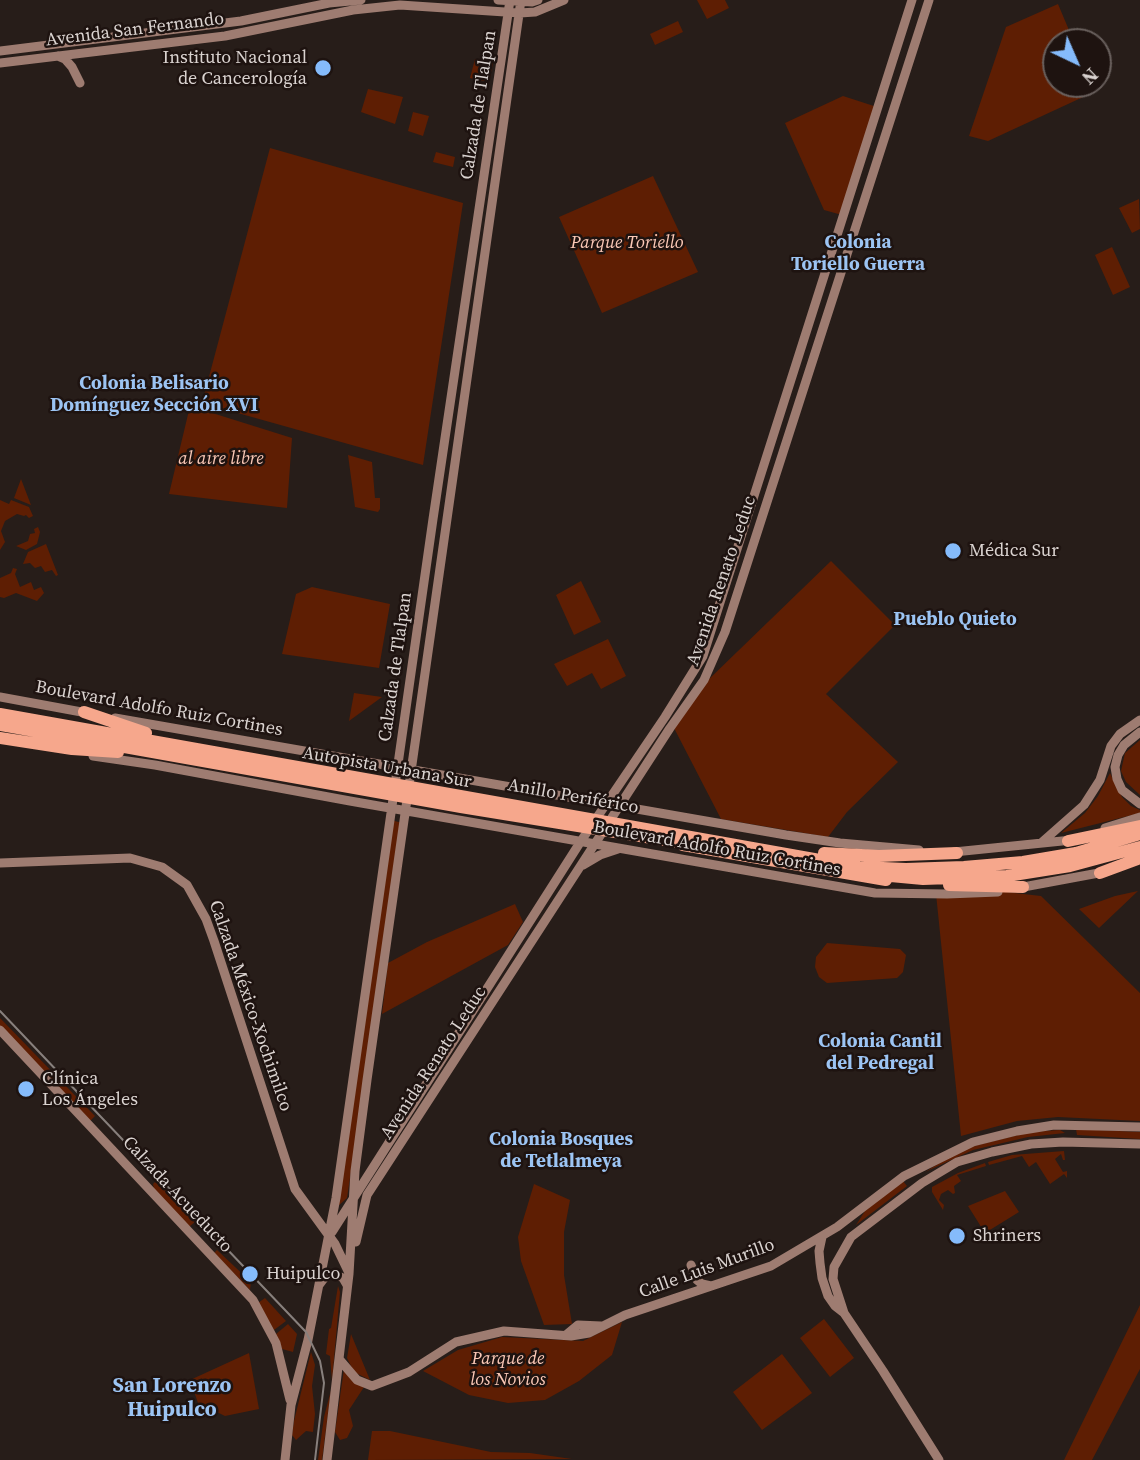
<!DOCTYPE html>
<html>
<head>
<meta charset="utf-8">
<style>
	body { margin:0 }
	#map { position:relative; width:1140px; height:1460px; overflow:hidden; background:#271d19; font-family:"Source Serif 4",serif }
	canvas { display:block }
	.north { position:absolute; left:1042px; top:28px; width:70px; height:70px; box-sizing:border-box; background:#1e1310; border:2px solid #69605d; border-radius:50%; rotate:136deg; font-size:19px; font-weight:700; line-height:28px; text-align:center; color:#dad3d0 }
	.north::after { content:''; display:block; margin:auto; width:24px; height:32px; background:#85bbfb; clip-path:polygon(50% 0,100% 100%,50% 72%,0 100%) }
</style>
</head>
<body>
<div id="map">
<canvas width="1140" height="1460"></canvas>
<div class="north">N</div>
</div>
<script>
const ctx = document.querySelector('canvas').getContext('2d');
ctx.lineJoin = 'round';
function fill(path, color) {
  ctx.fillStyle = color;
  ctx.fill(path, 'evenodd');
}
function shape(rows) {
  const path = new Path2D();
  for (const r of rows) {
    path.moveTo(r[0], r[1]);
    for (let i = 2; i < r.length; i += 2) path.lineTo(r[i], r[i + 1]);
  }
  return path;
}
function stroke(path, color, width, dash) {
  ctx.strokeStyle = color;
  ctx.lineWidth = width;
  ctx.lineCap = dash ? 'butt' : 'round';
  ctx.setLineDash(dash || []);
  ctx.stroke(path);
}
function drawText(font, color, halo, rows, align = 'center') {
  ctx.font = font + ' "Source Serif 4",serif';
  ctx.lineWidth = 5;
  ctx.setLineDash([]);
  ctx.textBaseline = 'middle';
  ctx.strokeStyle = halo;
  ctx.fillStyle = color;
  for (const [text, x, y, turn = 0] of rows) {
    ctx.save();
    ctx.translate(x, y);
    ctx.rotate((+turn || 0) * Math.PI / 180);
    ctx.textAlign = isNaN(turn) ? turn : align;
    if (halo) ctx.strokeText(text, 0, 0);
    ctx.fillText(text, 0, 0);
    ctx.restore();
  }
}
fill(shape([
	[697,0,725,0,729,8,707,19],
	[1058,4,1074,42,1056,42,1056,84,1091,84,1094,92,988,141,969,136,1006,27],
	[678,21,683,32,655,45,650,34],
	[475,59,493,63,489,82,470,78],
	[368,89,403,97,395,124,361,112],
	[843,96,877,107,842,215,824,210,785,123],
	[413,112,429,116,423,136,408,131],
	[270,148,463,203,423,465,202,403],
	[436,152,455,157,453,167,433,162],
	[653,176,698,272,602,313,559,217],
	[1139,199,1140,229,1132,233,1119,208],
	[1112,247,1130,287,1113,295,1095,255],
	[190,406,292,438,287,508,169,494],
	[348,455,372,462,375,498,380,498,380,509,378,512,355,507],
	[21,479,31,505,14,498],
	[0,500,9,504,11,500,29,507,33,516,29,518,26,515,24,516,17,514,5,521,1,531,5,542,0,550],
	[38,527,40,532,37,544,26,550,16,546,28,541,30,534,35,533,34,529],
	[46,544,58,575,56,576,52,570,45,572,41,566,35,568,30,563,23,564,28,552],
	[831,561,895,625,826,694,898,762,847,812,828,837,721,819,674,728,707,681],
	[13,568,17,569,15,574,20,587,31,582,34,590,41,587,44,593,37,601,16,593,4,598,0,597,0,578,11,573],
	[581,581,601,622,574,635,556,595],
	[312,587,390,604,379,668,282,654,296,594],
	[608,639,626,676,601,689,592,673,567,686,554,664],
	[354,693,382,697,349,721],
	[1140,740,1140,795,1126,782,1121,771,1125,753],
	[1110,773,1122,797,1131,806,1140,810,1140,813,1061,833,1085,813,1098,796],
	[386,819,403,823,347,1198,337,1207],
	[1138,891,1099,928,1079,909,1115,896],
	[1006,892,1041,896,1140,993,1140,1121,1058,1117,1017,1121,961,1136,936,894],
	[515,904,523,922,508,945,382,1014,388,963,427,942],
	[827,943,900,949,906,955,903,972,897,978,827,983,819,977,815,967,816,957],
	[0,1018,95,1116,90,1121,0,1028],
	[1076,1129,1140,1132,1140,1139,1077,1135],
	[1060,1130,1065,1133,1028,1137,973,1150,925,1172,962,1149,1030,1132],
	[1064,1151,1065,1160,1063,1160,1061,1154,1055,1159,1063,1172,1067,1171,1067,1178,1064,1174,1050,1184,1036,1162,1029,1167,1022,1156,989,1165,988,1162,1012,1155],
	[985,1163,986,1166,957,1175,961,1181,954,1186,955,1193,953,1194,948,1190,941,1194,939,1200,944,1205,943,1210,932,1192,932,1187,958,1173],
	[157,1180,196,1221,189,1227,154,1189,153,1184],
	[903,1181,907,1186,856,1225,865,1211],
	[534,1184,570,1200,564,1232,564,1275,572,1324,544,1325,521,1261,518,1237],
	[1005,1191,1019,1212,985,1233,968,1206],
	[217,1250,251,1282,250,1290,214,1253],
	[338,1286,340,1292,332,1381,330,1356,326,1354,329,1329,331,1328],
	[265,1298,286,1321,274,1330,258,1303],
	[1140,1305,1140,1369,1092,1460,1064,1460],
	[824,1319,854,1358,830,1377,800,1338],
	[622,1322,612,1355,579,1381,545,1400,508,1403,469,1395,423,1371,458,1350,502,1337,583,1341],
	[288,1324,297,1334,293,1352,282,1349,276,1334],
	[351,1334,370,1380,354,1372,347,1358],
	[311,1352,315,1365,312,1386,315,1414,313,1432,306,1431,296,1440,292,1435,294,1421],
	[249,1353,259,1409,225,1416,198,1403,190,1380],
	[782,1354,812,1393,762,1430,733,1392],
	[344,1369,364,1387,349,1410,353,1426,347,1438,340,1440,335,1432],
	[331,1390,322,1460,318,1460,324,1417],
	[372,1431,390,1431,491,1452,530,1453,572,1459,368,1460]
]), '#5e1e03');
stroke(shape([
	[498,0,532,2,538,0],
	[0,51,241,21,329,3,361,0],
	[58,56,65,59,72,67,80,83],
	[0,63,225,36,353,10,400,5,520,13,535,12,564,0],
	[0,697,87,713],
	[115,718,786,835,840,843,919,850],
	[1140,732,1124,745,1118,755,1115,767,1117,779,1122,790,1140,804],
	[93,756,155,765,350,801,875,893,947,894,998,892],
	[1105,828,1140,817],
	[1041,843,1084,805,1100,780,1111,746,1120,734,1140,720],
	[954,852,1072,840],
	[0,863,130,858,162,867,187,885,206,919,214,941,295,1189,335,1244,349,1273],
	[583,865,600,855,618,849],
	[1018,888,1104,872],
	[0,1030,253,1300,276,1343,290,1400],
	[332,1232,581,841,665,717,703,656,912,0],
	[822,1237,819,1251,820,1263,822,1278,828,1296,835,1306,844,1313,883,1371,939,1460],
	[356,1242,367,1195,670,728,704,680,725,632,929,0],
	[691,1265,697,1280,702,1284,711,1286],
	[319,1285,325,1277,334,1274,343,1278,347,1285],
	[844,1313,833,1279,834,1267,851,1237,922,1183,957,1162,992,1152,1031,1144,1063,1142,1140,1144],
	[566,1335,578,1325,601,1326],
	[339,1359,357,1380,372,1386,409,1372,456,1342,504,1331,571,1336,589,1333,625,1315,771,1266,837,1227,904,1176,973,1142,1017,1131,1054,1125,1140,1127],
	[285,1460,291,1405,308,1340,336,1198,433,519,510,0],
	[327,1460,349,1274,355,1171,367,1080,521,0]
]), '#9e7c71', 9);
stroke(shape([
	[84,712,146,733],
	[0,714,859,867,906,869,964,867,1023,862,1076,853,1140,834],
	[0,725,461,807,689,844],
	[0,738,72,749,118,752],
	[1068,841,1140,826],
	[683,845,886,880],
	[824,853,879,856,957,853],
	[1100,873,1140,858],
	[880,875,923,879,1007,876,1070,866,1140,847],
	[949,885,1023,887]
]), '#f6a78c', 12);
stroke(shape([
	[0,1011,306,1332,320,1361,324,1383,315,1460]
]), '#88807d', 2);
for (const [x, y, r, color] of [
	[323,68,9,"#85bbfb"],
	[953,551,9,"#85bbfb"],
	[26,1089,9,"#85bbfb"],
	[957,1236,9,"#85bbfb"],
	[250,1274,9,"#85bbfb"]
]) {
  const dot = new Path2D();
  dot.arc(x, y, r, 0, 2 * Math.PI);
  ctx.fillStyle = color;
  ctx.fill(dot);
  stroke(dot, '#1e1310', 2.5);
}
drawText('18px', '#dad3d0', '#1e1310', [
	["Avenida San Fernando",135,30,-7],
	["Calzada de Tlalpan",479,105,-81],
	["Avenida Renato Leduc",722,581,-71],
	["Calzada de Tlalpan",396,667,-82],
	["Boulevard Adolfo Ruiz Cortines",159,709,10],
	["Autopista Urbana Sur",387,768,10],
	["Anillo Periférico",573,797,10],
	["Boulevard Adolfo Ruiz Cortines",717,849,10],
	["Calzada México-Xochimilco",250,1006,71],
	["Avenida Renato Leduc",434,1063,-57],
	["Calzada Acueducto",177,1195,47],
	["Calle Luis Murillo",707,1269,-20]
]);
drawText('18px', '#dad3d0', '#1e1310', [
	["Instituto Nacional",307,58,"right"],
	["de Cancerología",307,79,"right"],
	["Médica Sur",969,551],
	["Clínica",42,1079],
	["Los Ángeles",42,1100],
	["Shriners",973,1236],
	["Huipulco",266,1274]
], 'left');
drawText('italic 18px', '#fbc8b6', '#1e1310', [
	["Parque Toriello",627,243],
	["al aire libre",221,459],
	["Parque de",508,1359],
	["los Novios",508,1380]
]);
drawText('bold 19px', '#9cc4f3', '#1e1310', [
	["Colonia",858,243],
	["Toriello Guerra",858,265],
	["Colonia Belisario",154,384],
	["Domínguez Sección XVI",154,406],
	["Pueblo Quieto",955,620],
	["Colonia Cantil",880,1042],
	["del Pedregal",880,1064],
	["Colonia Bosques",561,1140],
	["de Tetlalmeya",561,1162]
]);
drawText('bold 21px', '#9cc4f3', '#1e1310', [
	["San Lorenzo",172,1387],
	["Huipulco",172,1411]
]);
</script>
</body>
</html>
